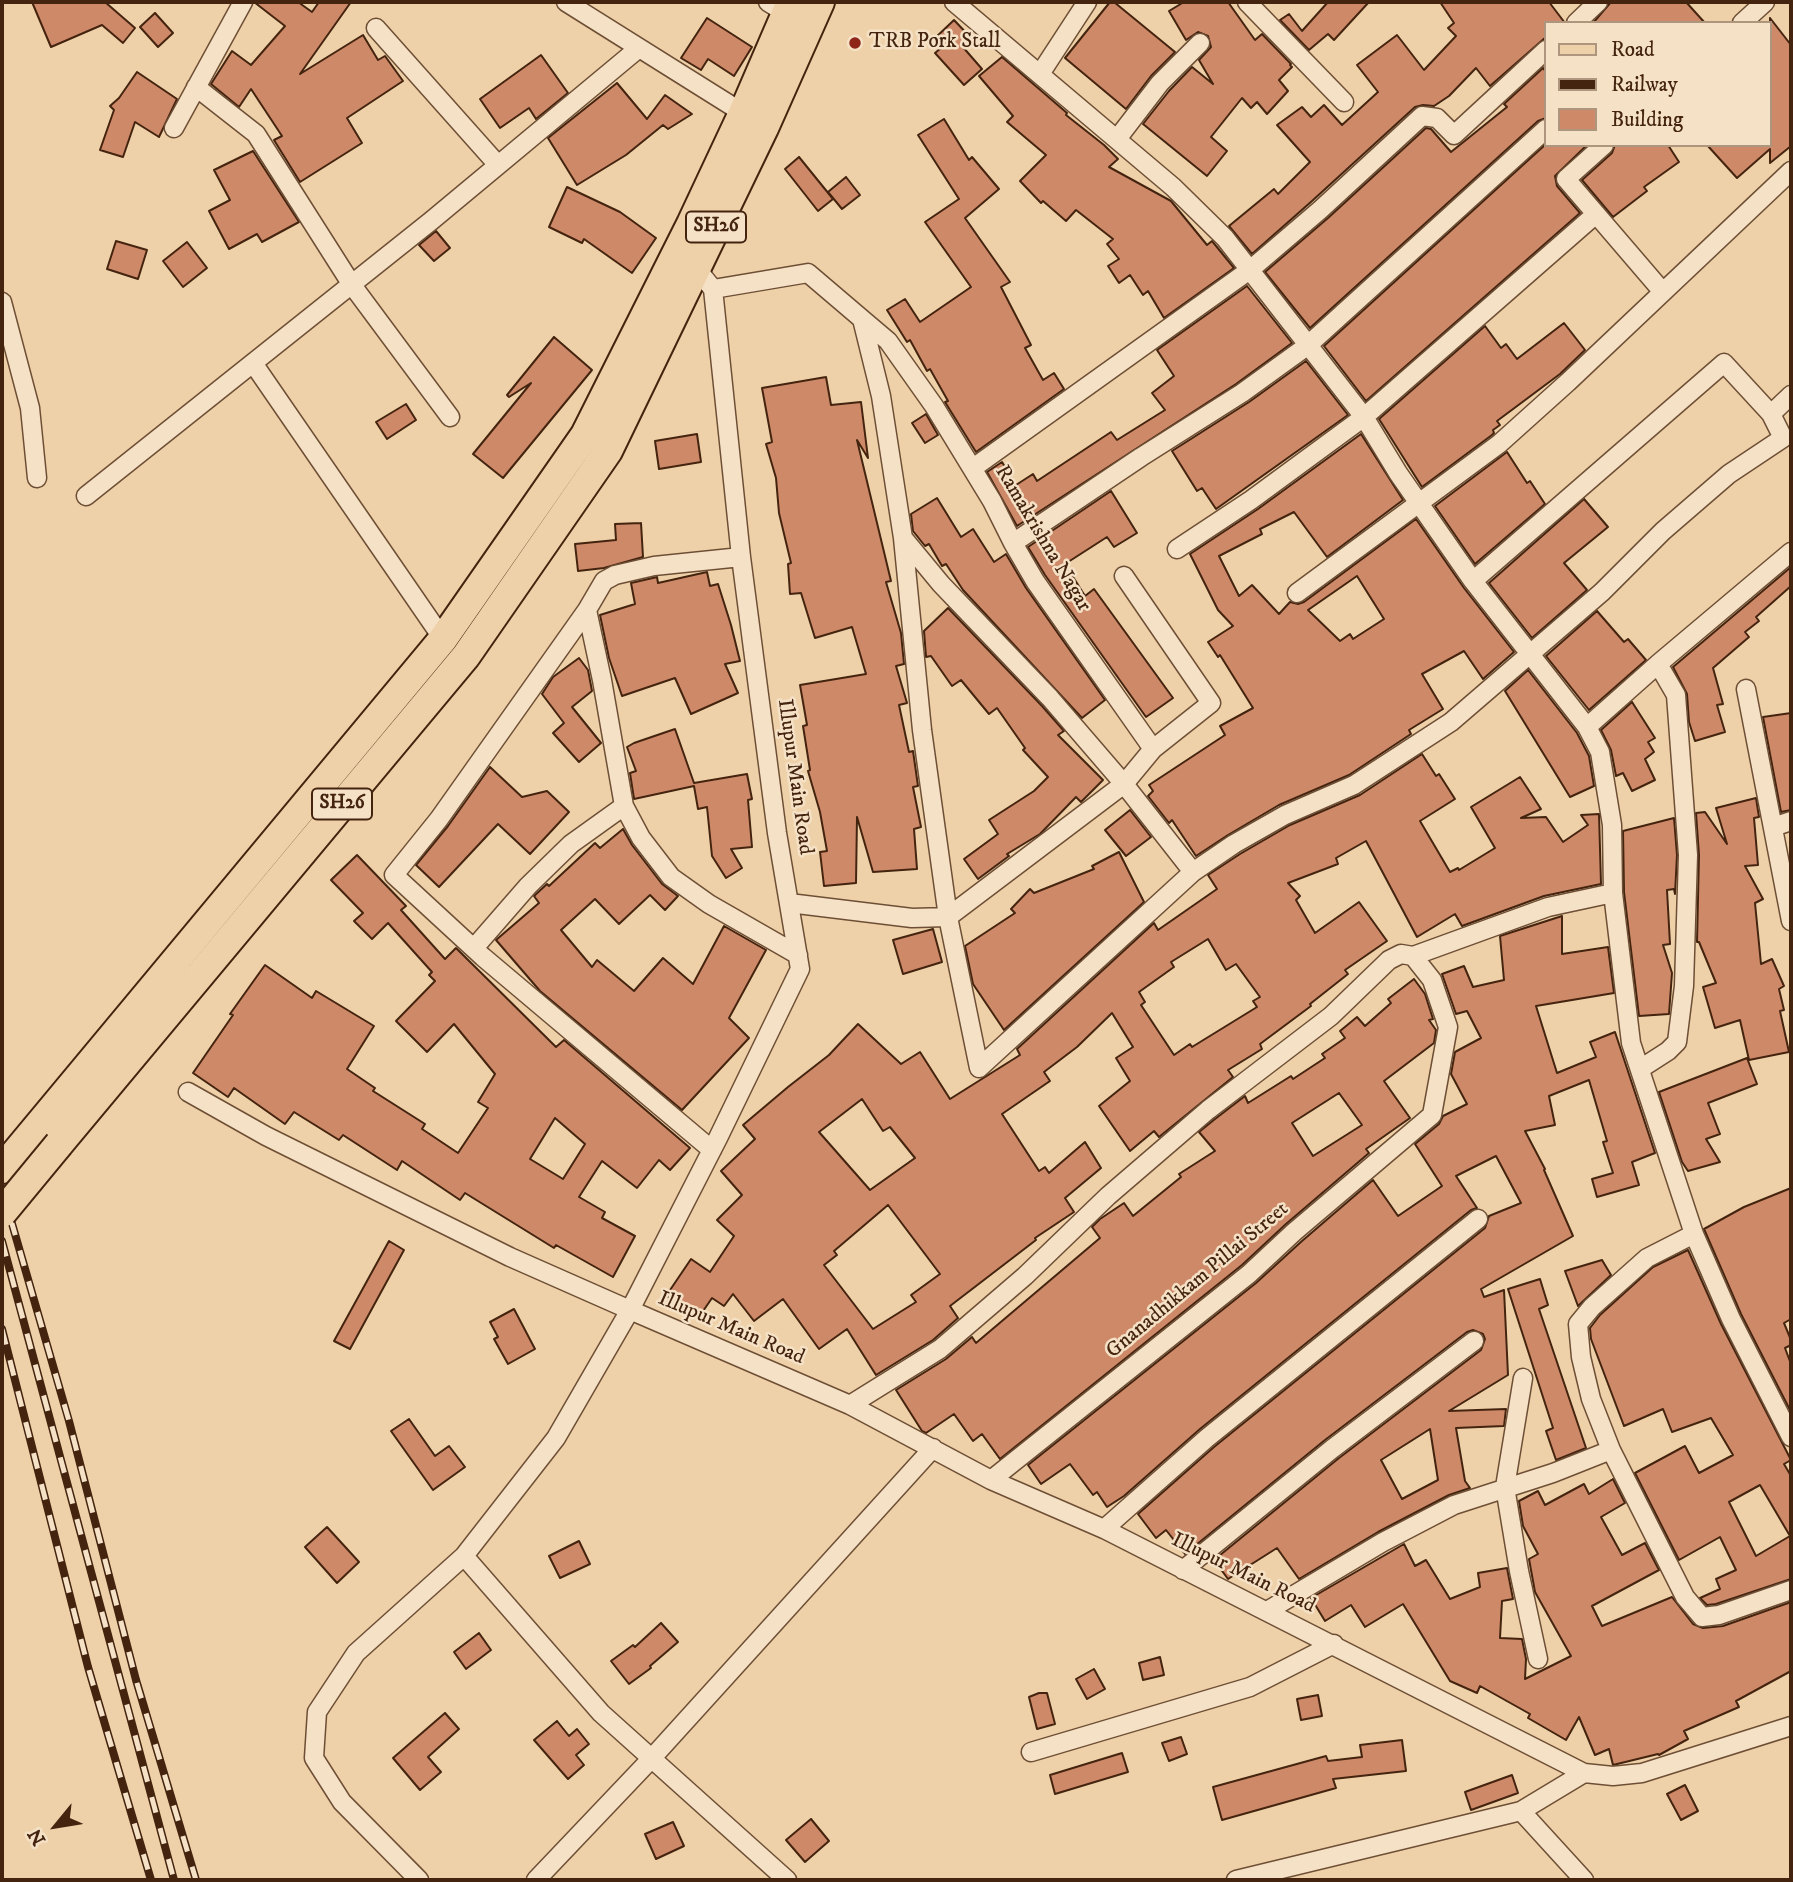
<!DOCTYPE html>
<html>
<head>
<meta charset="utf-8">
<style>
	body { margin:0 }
	#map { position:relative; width:1793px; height:1882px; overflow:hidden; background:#eed1a8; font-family:"IM FELL DW Pica",serif }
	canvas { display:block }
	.frame { position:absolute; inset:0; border:4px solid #44240f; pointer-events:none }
	.legend { position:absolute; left:1544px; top:21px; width:228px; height:126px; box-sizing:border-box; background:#f4e1c6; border:2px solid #ae957d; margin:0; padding:9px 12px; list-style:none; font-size:21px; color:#44240f }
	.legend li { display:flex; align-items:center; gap:14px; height:35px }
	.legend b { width:35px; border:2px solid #ae957d }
	.north { position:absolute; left:21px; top:1791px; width:70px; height:70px; -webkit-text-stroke:5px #f4e1c6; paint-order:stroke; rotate:240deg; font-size:19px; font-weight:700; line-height:28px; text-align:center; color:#44240f }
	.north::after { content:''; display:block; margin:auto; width:24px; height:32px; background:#44240f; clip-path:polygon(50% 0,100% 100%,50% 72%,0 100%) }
</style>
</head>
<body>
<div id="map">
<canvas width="1793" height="1882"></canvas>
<div class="frame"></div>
<ul class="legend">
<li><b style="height:9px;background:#eed1a8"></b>Road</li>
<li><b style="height:9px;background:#44240f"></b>Railway</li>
<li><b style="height:19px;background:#ce8969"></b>Building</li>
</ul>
<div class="north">N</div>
</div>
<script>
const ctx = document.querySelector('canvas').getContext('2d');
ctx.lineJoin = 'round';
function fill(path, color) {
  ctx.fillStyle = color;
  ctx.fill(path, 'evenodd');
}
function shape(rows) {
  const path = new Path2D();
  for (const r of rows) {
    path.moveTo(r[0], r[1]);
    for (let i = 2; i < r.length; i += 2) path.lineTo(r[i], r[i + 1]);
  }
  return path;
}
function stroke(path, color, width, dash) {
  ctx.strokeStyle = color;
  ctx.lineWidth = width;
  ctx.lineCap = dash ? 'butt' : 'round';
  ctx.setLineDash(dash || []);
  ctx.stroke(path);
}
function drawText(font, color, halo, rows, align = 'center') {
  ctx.font = font + ' "IM FELL DW Pica",serif';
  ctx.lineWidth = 5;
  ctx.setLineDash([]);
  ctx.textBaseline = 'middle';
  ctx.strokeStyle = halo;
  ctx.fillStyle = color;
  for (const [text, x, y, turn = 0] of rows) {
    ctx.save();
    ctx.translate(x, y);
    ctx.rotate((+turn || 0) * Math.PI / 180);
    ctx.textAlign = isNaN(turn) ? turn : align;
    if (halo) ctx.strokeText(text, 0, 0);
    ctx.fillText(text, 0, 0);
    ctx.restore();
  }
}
const building = shape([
	[32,2,105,2,135,28,123,43,102,25,51,47,32,2],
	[254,2,298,2,312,12,319,2,351,2,300,74,363,35,378,60,385,56,403,81,347,118,362,143,300,182,274,140,282,136,251,89,239,107,211,84,232,51,251,65,285,26,254,2],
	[1110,2,1114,2,1175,52,1151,76,1126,109,1065,58,1110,2],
	[1184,2,1228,2,1255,40,1262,34,1291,64,1290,65,1292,67,1279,80,1288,91,1267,114,1257,102,1251,108,1242,98,1211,137,1227,151,1207,176,1143,124,1169,91,1192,67,1213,84,1199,60,1211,47,1208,36,1198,32,1186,40,1169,11,1184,2],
	[1328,2,1369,2,1334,40,1328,34,1309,50,1280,20,1289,14,1302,31,1328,2],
	[1440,2,1549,2,1565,23,1546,23,1546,37,1490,86,1476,68,1449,96,1434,106,1423,105,1415,107,1312,201,1252,254,1229,226,1274,189,1278,194,1310,162,1277,125,1302,107,1311,117,1324,105,1342,125,1378,92,1357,65,1397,35,1424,70,1456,36,1448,28,1454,23,1440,2],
	[1611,2,1686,2,1705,23,1593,23,1611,2],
	[155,13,173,33,158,47,140,27,155,13],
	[707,18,752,47,734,76,708,59,701,70,681,58,707,18],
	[1770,18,1791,45,1791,146,1770,163,1770,149,1737,178,1707,145,1770,145,1770,18],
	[954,20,971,38,962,46,982,69,964,85,935,53,941,48,933,40,954,20],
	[541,55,568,93,536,119,529,108,500,128,480,99,541,55],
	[1002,57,1067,113,1066,115,1104,145,1118,159,1109,167,1171,201,1207,245,1212,241,1234,268,1164,318,1148,291,1143,295,1130,275,1119,283,1108,266,1119,259,1107,244,1113,239,1076,210,1066,221,1043,201,1041,203,1020,181,1046,155,1007,122,1013,116,979,76,1002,57],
	[1543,68,1546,72,1546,118,1538,121,1310,328,1265,272,1328,218,1426,128,1431,129,1451,152,1507,107,1504,104,1543,68],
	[137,72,177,99,159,137,135,122,123,157,100,150,114,110,110,106,119,98,137,72],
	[617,83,647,119,665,95,692,114,668,129,663,125,626,155,577,185,548,138,617,83],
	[944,119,969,160,972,157,999,189,965,218,1010,282,1001,287,1031,345,1025,348,1043,380,1054,373,1064,389,976,452,945,402,948,401,930,369,927,371,910,340,907,342,887,310,905,299,920,322,971,287,925,222,959,199,918,135,944,119],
	[1546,144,1587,145,1555,176,1557,186,1580,213,1366,401,1324,346,1546,144],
	[1615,145,1668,145,1679,162,1644,187,1647,191,1613,217,1582,180,1612,153,1615,145],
	[253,151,299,222,262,242,257,234,229,249,209,211,230,200,214,170,253,151],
	[799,157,833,199,818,211,785,169,799,157],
	[846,177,860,195,842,209,828,192,846,177],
	[567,187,620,212,656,238,632,273,584,239,582,243,549,227,567,187],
	[436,231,450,248,434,261,419,245,436,231],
	[116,241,147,250,138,279,107,269,116,241],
	[187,242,207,268,183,287,163,261,187,242],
	[1247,286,1292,343,1236,384,1017,526,987,472,1002,462,1016,485,1033,474,1037,481,1111,432,1117,440,1165,410,1152,393,1174,376,1157,350,1247,286],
	[1564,323,1585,350,1560,374,1497,421,1500,425,1493,430,1494,433,1492,435,1422,487,1379,419,1485,326,1501,348,1506,344,1517,359,1564,323],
	[554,337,592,370,503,478,473,454,531,383,509,397,507,395,554,337],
	[1306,361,1348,415,1216,509,1202,488,1197,491,1172,451,1249,402,1306,361],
	[826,377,831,405,861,402,868,458,857,440,891,581,886,582,901,633,904,664,896,666,907,703,899,705,909,752,913,751,918,786,913,787,921,827,914,829,917,869,873,872,857,817,856,883,824,886,820,852,827,851,820,812,808,771,810,770,803,726,807,725,800,685,866,674,852,627,815,638,801,593,790,594,788,564,791,563,779,513,776,478,766,444,772,442,762,388,826,377],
	[406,404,416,420,387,439,376,422,406,404],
	[926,414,938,435,925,443,912,423,926,414],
	[697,434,701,462,659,469,655,441,697,434],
	[1361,434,1403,500,1327,557,1294,512,1260,529,1262,534,1219,556,1239,596,1252,585,1279,614,1290,602,1298,604,1304,602,1416,519,1464,588,1514,652,1483,679,1464,651,1422,674,1443,709,1409,730,1411,734,1349,775,1279,805,1228,835,1196,856,1172,820,1169,823,1148,796,1153,791,1149,785,1225,735,1220,726,1253,708,1220,655,1218,657,1208,642,1233,626,1218,610,1190,554,1258,509,1361,434],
	[1357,576,1384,619,1353,639,1350,634,1340,641,1308,610,1357,576],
	[1507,452,1527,483,1530,481,1545,504,1475,564,1435,506,1507,452],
	[1111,491,1137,533,1114,547,1107,537,1065,564,1085,596,1094,589,1173,698,1146,717,1045,575,1028,547,1111,491],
	[937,498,961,537,973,529,994,562,1006,554,1026,588,1105,700,1082,718,963,590,946,564,942,566,929,544,925,546,913,531,911,514,937,498],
	[1584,499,1608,527,1564,563,1587,590,1532,638,1489,583,1584,499],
	[641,523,643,557,604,568,578,571,575,544,616,540,615,524,641,523],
	[1791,567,1791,586,1756,617,1759,621,1745,632,1749,637,1713,668,1723,704,1717,705,1725,732,1695,741,1689,722,1687,694,1673,667,1791,567],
	[707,572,710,586,718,584,731,625,740,661,725,664,738,693,691,714,675,678,622,696,609,658,600,615,635,604,631,583,657,577,658,583,707,572],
	[948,608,1042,706,1064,731,1058,735,1103,780,1081,802,1076,797,1040,834,1007,854,1009,856,978,879,964,859,998,834,989,820,1034,791,1048,777,1023,750,1025,748,997,708,989,714,961,680,952,686,931,656,926,657,924,631,948,608],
	[1597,611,1624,642,1628,639,1646,660,1589,710,1546,656,1597,611],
	[579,658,588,670,592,691,572,707,601,743,579,762,553,733,564,723,542,694,553,677,579,658],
	[1528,670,1577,733,1589,756,1594,786,1570,797,1505,691,1528,670],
	[1632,702,1655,738,1648,742,1654,752,1645,759,1655,780,1632,791,1623,773,1616,776,1611,750,1601,730,1632,702],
	[1791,713,1791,810,1781,812,1763,717,1791,713],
	[675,729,694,783,747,774,752,799,748,800,752,847,731,849,742,868,726,878,712,856,707,807,698,809,694,786,634,799,630,773,636,771,627,747,634,743,675,729],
	[1422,754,1436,776,1439,774,1455,799,1420,821,1450,872,1458,868,1459,870,1495,848,1471,807,1520,777,1541,809,1521,818,1546,817,1563,842,1588,825,1581,815,1599,814,1601,884,1544,896,1462,926,1455,914,1417,937,1366,841,1336,858,1338,864,1288,883,1300,896,1296,900,1315,933,1359,902,1387,941,1345,970,1348,974,1310,1004,1311,1006,1260,1044,1262,1049,1228,1070,1233,1077,1159,1137,1154,1131,1130,1151,1099,1106,1130,1081,1116,1058,1133,1047,1112,1013,1077,1047,1044,1072,1050,1081,1002,1114,1039,1171,1045,1167,1049,1173,1085,1142,1101,1168,1065,1198,1074,1212,1035,1238,1036,1240,950,1306,958,1318,933,1340,876,1375,847,1329,819,1349,783,1299,754,1321,733,1294,724,1306,712,1298,699,1317,666,1296,691,1259,710,1272,734,1236,717,1220,742,1195,721,1171,755,1139,743,1125,788,1087,829,1055,858,1024,901,1064,920,1052,950,1099,1020,1055,1017,1049,1154,923,1158,930,1217,889,1208,875,1240,854,1290,825,1360,795,1422,754],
	[1208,939,1226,970,1236,964,1260,997,1253,1001,1257,1007,1192,1047,1190,1044,1174,1055,1141,1005,1145,1002,1139,992,1174,967,1171,962,1208,939],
	[862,1099,883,1131,890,1127,915,1158,870,1190,819,1132,862,1099],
	[888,1205,940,1274,911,1295,916,1302,873,1329,824,1265,837,1255,834,1251,888,1205],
	[490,767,522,797,547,791,569,812,530,854,498,824,439,887,416,865,448,826,490,767],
	[1756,798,1759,817,1754,818,1758,865,1745,866,1763,899,1755,903,1761,964,1772,959,1784,986,1779,989,1784,1010,1780,1011,1789,1052,1749,1060,1740,1020,1715,1028,1703,987,1716,983,1699,942,1697,942,1699,855,1696,813,1705,812,1727,844,1716,808,1756,798],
	[1130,810,1151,837,1126,856,1105,830,1130,810],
	[1674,818,1677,855,1675,894,1674,889,1667,890,1670,944,1663,945,1672,973,1669,1014,1639,1016,1624,892,1623,831,1674,818],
	[623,829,632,845,662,884,678,896,665,910,650,895,619,924,595,899,561,930,592,967,597,960,634,991,663,958,693,984,724,926,766,950,729,1018,749,1038,682,1110,540,991,496,940,539,903,534,896,547,884,549,886,595,843,600,848,623,829],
	[1119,852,1144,902,1004,1030,973,984,965,946,1015,913,1011,909,1030,889,1034,893,1094,869,1092,866,1119,852],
	[357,855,406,906,401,910,445,959,456,948,556,1047,564,1040,690,1148,670,1170,659,1160,637,1188,602,1161,579,1197,605,1212,602,1218,635,1236,613,1277,556,1245,554,1248,465,1193,460,1200,402,1161,397,1170,343,1135,339,1140,294,1112,285,1124,234,1088,228,1097,193,1073,233,1015,230,1014,265,965,312,998,316,991,374,1026,347,1069,375,1088,373,1091,425,1124,422,1129,458,1153,488,1108,478,1102,495,1074,454,1024,427,1052,396,1021,435,981,429,975,432,972,388,923,372,939,354,921,363,913,331,880,357,855],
	[555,1118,585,1144,563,1179,530,1159,555,1118],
	[1562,916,1562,954,1608,947,1614,993,1536,1006,1557,1073,1596,1057,1590,1042,1615,1032,1655,1153,1632,1162,1639,1185,1597,1197,1592,1179,1613,1173,1603,1142,1607,1141,1589,1080,1549,1096,1555,1125,1525,1131,1545,1169,1544,1170,1573,1236,1481,1289,1484,1297,1504,1290,1508,1375,1449,1411,1506,1409,1504,1426,1456,1428,1465,1481,1470,1488,1449,1495,1378,1532,1299,1579,1277,1548,1228,1579,1214,1560,1339,1458,1481,1350,1485,1339,1483,1334,1473,1330,1467,1332,1325,1440,1185,1554,1166,1530,1156,1538,1138,1514,1214,1447,1485,1228,1489,1216,1521,1203,1496,1156,1456,1176,1477,1208,1471,1210,1200,1429,1124,1496,1107,1507,1097,1492,1093,1495,1070,1464,1041,1484,1028,1465,1256,1283,1302,1241,1373,1180,1398,1216,1442,1186,1415,1144,1439,1124,1443,1116,1467,1104,1451,1074,1455,1052,1481,1038,1467,1011,1456,1014,1442,974,1464,966,1473,987,1504,980,1500,936,1562,916],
	[1430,1429,1438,1480,1402,1499,1381,1460,1430,1429],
	[933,929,942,962,903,974,893,940,933,929],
	[1414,979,1425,994,1433,1019,1429,1020,1436,1030,1434,1043,1384,1081,1410,1118,1366,1149,1369,1153,1286,1224,1242,1265,1000,1459,982,1434,973,1441,954,1414,926,1433,922,1431,896,1390,946,1359,972,1337,976,1343,1100,1238,1092,1227,1100,1219,1124,1203,1133,1216,1181,1177,1179,1174,1215,1151,1199,1132,1215,1119,1245,1096,1248,1103,1291,1076,1293,1079,1325,1058,1322,1054,1345,1038,1340,1031,1357,1017,1365,1026,1391,1003,1388,999,1414,979],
	[1339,1093,1362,1125,1313,1156,1292,1123,1339,1093],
	[1747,1058,1757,1084,1708,1103,1720,1134,1706,1139,1720,1162,1688,1171,1682,1162,1659,1092,1747,1058],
	[1791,1188,1791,1319,1784,1323,1791,1340,1791,1345,1785,1348,1791,1364,1791,1412,1741,1314,1704,1229,1744,1207,1791,1188],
	[389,1241,404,1250,350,1349,334,1341,389,1241],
	[1688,1250,1721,1324,1791,1460,1784,1464,1791,1476,1791,1579,1716,1604,1707,1605,1700,1598,1720,1589,1716,1579,1736,1570,1720,1537,1679,1560,1635,1473,1685,1446,1699,1473,1733,1455,1711,1418,1672,1432,1663,1409,1624,1426,1591,1339,1590,1328,1600,1315,1653,1267,1688,1250],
	[1760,1485,1790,1536,1756,1556,1729,1502,1760,1485],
	[1602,1260,1611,1275,1578,1306,1565,1271,1602,1260],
	[1540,1279,1548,1305,1539,1309,1586,1448,1556,1460,1546,1431,1553,1428,1508,1289,1540,1279],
	[514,1309,535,1349,508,1364,494,1339,498,1337,490,1322,514,1309],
	[409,1419,435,1456,449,1446,465,1467,433,1490,391,1431,409,1419],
	[1613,1479,1625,1503,1601,1517,1622,1555,1645,1543,1659,1570,1592,1606,1602,1626,1672,1597,1693,1624,1703,1628,1723,1626,1791,1602,1791,1671,1736,1701,1739,1707,1684,1731,1688,1739,1659,1755,1658,1754,1613,1765,1609,1749,1595,1755,1579,1717,1566,1740,1528,1718,1530,1714,1480,1686,1477,1693,1450,1681,1403,1604,1365,1627,1351,1605,1325,1621,1311,1598,1404,1544,1415,1566,1426,1560,1450,1599,1480,1587,1478,1573,1507,1568,1513,1599,1502,1601,1500,1638,1522,1639,1526,1659,1525,1679,1571,1656,1535,1592,1529,1559,1538,1554,1523,1526,1519,1501,1538,1491,1545,1505,1584,1484,1589,1494,1613,1479],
	[327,1527,359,1562,337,1583,305,1547,327,1527],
	[579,1541,590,1564,560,1578,549,1556,579,1541],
	[661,1623,678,1642,650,1666,651,1668,629,1684,611,1661,633,1645,635,1647,661,1623],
	[479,1633,491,1650,466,1669,454,1652,479,1633],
	[1160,1657,1164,1675,1143,1680,1139,1663,1160,1657],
	[1094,1669,1105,1689,1087,1699,1076,1679,1094,1669],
	[1039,1693,1047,1693,1055,1724,1037,1729,1029,1697,1039,1693],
	[1318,1695,1322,1716,1301,1720,1297,1699,1318,1695],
	[445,1713,459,1729,428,1757,441,1772,420,1790,393,1758,445,1713],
	[557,1721,569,1736,577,1729,589,1744,576,1755,584,1765,568,1779,534,1740,557,1721],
	[1181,1737,1187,1754,1169,1761,1162,1743,1181,1737],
	[1402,1740,1406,1771,1333,1779,1336,1788,1222,1820,1213,1787,1326,1756,1328,1761,1362,1757,1360,1745,1402,1740],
	[1122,1753,1128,1772,1055,1794,1050,1775,1122,1753],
	[1512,1775,1518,1793,1471,1810,1465,1792,1512,1775],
	[1685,1785,1698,1811,1681,1820,1667,1794,1685,1785],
	[811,1819,829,1841,805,1862,786,1840,811,1819],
	[673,1822,684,1846,656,1859,645,1834,673,1822]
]);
fill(building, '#ce8969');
stroke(building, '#44240f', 2);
const street = shape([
	[566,2,743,113],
	[768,2,786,13],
	[954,2,1173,187,1225,238,1364,417,1398,473,1473,581,1587,727,1600,752,1612,825,1613,893,1631,1043,1694,1234,1731,1319,1791,1437],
	[1247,2,1344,102],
	[1576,23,1598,2],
	[1742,23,1765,2],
	[376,28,498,165],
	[1040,74,1087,2],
	[196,87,256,134,352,285,450,417],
	[174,128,243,2],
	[1117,139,1160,83,1200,43],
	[1604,145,1566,179,1662,291],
	[690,265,696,268,713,289,741,557,777,833,800,969,718,1138,630,1310,850,1405,991,1480,1104,1529,1584,1773,1613,1776,1642,1773,1791,1726],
	[713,289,808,273,862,319,881,396,903,538,922,730,948,917,979,1068,1193,872,1234,844,1285,815,1354,785,1451,722,1602,592,1663,531,1729,474,1783,438,1771,414,1791,395],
	[2,302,30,408,37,478],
	[862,319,888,341,934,406,992,501,1013,543,1035,581,1153,749,1124,784,1193,872],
	[253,363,443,639],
	[973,468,1251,269,1320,210,1422,116,1437,118,1454,135,1546,50],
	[86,496,431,221,639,48],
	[1013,543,1141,457,1242,393,1307,346,1546,129],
	[1177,549,1251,500,1364,417,1596,214],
	[741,557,654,566,615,575,604,581,587,610,602,680,624,806,641,838,671,877,709,904,798,955],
	[1124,576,1211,703,1153,749],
	[1473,581,1724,363,1771,414],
	[1297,593,1499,444,1568,382,1791,171],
	[587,610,439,819,394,875,483,957,712,1150],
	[1746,689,1791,921],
	[1587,727,1658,664,1791,552],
	[1773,827,1791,821],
	[789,903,912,918,948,917,1124,784,1050,698,941,584,903,538],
	[474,948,528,886,571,844,624,806],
	[1413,956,1548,907,1613,893],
	[1640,1069,1668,1051,1677,1042,1684,986,1688,855,1676,695,1658,664],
	[188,1092,266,1136,510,1257,630,1310,556,1438,464,1556,601,1713,787,1880],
	[1523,1378,1505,1487,1519,1571,1538,1659],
	[850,1405,940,1349,1025,1276,1108,1196,1208,1110,1331,1016,1389,960,1401,954,1413,956,1432,980,1448,1027,1432,1115,1294,1232,1249,1274,991,1480],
	[1611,1450,1685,1597,1702,1617,1719,1615,1791,1590],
	[1104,1529,1207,1438,1478,1219],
	[1183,1570,1332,1449,1474,1341],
	[1267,1611,1383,1542,1454,1505,1553,1473,1611,1450,1591,1399,1581,1357,1578,1324,1592,1307,1647,1258,1694,1234],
	[1031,1752,1250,1687,1334,1644],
	[419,1880,342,1802,314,1758,317,1712,356,1653,464,1556],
	[536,1880,651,1759,933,1448],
	[1236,1880,1521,1811],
	[1584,1880,1521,1811,1584,1773]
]);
const primary = shape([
	[59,1144,466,656,608,451,764,128,820,2],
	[2,1169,443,639,585,435,691,224,743,113,791,2]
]);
stroke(street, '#6e4f35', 21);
stroke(primary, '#44240f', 32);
stroke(street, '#f4e1c6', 18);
stroke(primary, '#eed1a8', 28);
const rail = shape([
	[2,1189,69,1421,136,1680,196,1880],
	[2,1241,174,1880],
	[2,1329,88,1667,151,1880]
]);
stroke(rail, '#44240f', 8);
stroke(rail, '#f4e1c6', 5, [16]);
const primaryBridge = shape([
	[2,1213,59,1144]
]);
stroke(primaryBridge, '#44240f', 32, []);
stroke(primaryBridge, '#eed1a8', 28);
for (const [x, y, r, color] of [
	[855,43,7,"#8f2418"]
]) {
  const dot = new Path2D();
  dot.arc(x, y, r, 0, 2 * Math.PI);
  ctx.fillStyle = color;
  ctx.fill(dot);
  stroke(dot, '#f4e1c6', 2.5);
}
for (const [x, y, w] of [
	[716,227,60],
	[342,804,60]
]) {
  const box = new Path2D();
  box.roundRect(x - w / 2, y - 15.5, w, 31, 5);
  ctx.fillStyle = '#f4e1c6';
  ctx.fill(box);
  stroke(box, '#44240f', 2);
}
drawText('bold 19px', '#44240f', null, [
	["SH26",716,227],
	["SH26",342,804]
]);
drawText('21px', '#44240f', '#f4e1c6', [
	["TRB Pork Stall",869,43]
], 'left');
drawText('21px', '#44240f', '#f4e1c6', [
	["Ramakrishna Nagar",1042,539,59],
	["Illupur Main Road",794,777,82],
	["Gnanadhikkam Pillai Street",1198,1281,-40],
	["Illupur Main Road",731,1329,23],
	["Illupur Main Road",1243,1574,26]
]);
</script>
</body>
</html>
